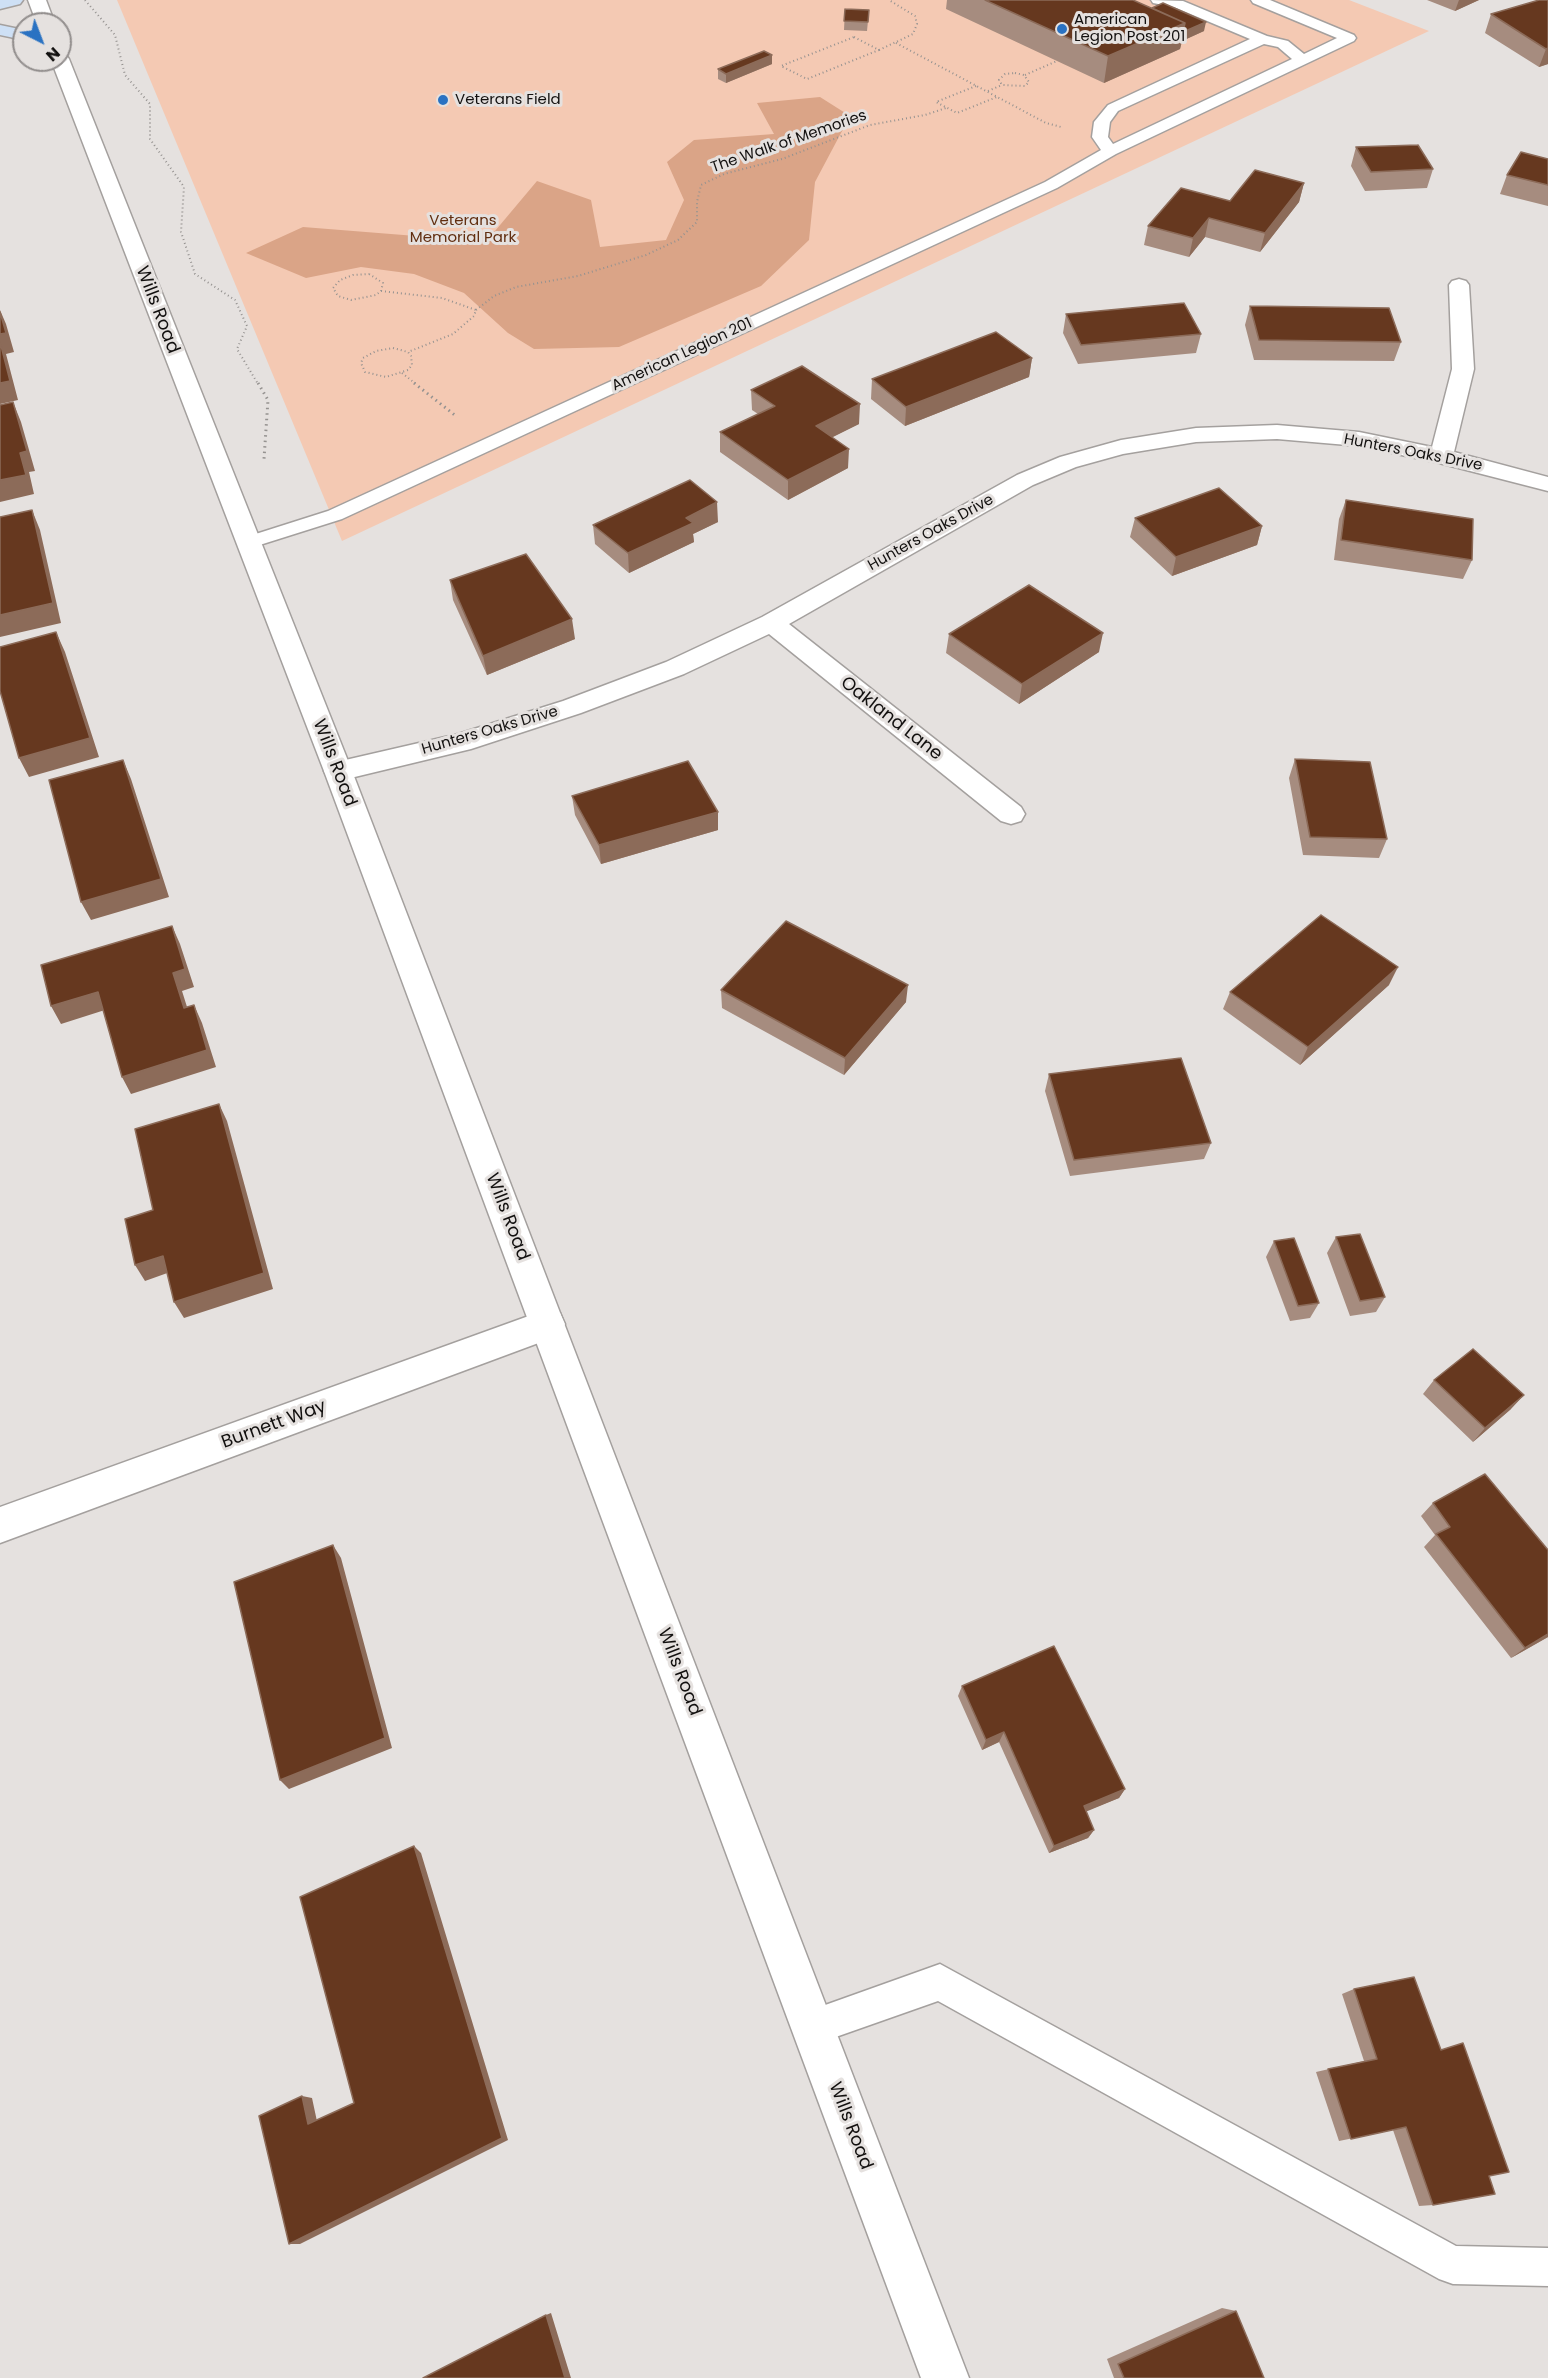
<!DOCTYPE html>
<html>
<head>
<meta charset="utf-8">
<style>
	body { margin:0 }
	#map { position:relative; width:1548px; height:2378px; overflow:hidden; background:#e5e1df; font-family:Poppins,sans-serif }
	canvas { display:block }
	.north { position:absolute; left:12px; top:12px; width:60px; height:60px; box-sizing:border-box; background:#e5e1df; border:2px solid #918d8c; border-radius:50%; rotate:138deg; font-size:16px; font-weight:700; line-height:24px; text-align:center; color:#12100f }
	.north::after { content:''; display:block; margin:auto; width:21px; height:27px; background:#2a72c2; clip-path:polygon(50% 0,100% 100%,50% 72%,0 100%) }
</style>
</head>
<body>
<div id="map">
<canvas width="1548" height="2378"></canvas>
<div class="north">N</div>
</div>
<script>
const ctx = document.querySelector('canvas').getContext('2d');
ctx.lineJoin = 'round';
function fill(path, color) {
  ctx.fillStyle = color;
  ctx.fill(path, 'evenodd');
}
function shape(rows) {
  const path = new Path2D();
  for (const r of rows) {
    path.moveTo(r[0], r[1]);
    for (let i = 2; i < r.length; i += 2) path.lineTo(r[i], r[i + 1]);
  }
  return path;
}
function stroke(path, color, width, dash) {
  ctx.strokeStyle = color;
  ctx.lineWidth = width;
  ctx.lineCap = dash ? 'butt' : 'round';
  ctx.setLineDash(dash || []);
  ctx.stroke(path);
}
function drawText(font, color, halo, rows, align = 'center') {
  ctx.font = font + ' Poppins,sans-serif';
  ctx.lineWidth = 6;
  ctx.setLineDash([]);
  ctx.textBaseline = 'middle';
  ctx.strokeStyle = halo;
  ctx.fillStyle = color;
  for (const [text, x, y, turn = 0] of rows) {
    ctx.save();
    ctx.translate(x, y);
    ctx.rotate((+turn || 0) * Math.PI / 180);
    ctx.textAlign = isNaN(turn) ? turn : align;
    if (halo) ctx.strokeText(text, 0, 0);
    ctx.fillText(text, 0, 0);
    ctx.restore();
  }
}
fill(shape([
	[117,0,1349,0,1429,31,342,541]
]), '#f4c9b3');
fill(shape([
	[820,97,850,116,815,182,809,240,761,286,619,347,534,349,508,333,464,293,414,274,361,267,306,278,246,253,303,227,416,236,495,231,537,181,591,200,600,247,666,240,684,200,667,162,694,140,774,134,757,103]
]), '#daa487');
const service = shape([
	[1151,0,1183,1,1267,36,1288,41,1304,54,1337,38,1253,3,1251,0,1270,0,1354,35,1356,38,1354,41,1116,154,1057,188,342,519,247,549,240,547,237,543,240,539,328,511,1045,182,1101,150,1092,137,1094,122,1108,105,1250,39,1174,7,1153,3,1151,0],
	[1264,44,1278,47,1292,59,1113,144,1108,137,1110,122,1118,111,1264,44],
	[940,1964,1456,2246,1548,2248,1548,2286,1453,2284,1439,2279,938,2001,813,2045,800,2040,795,2027,800,2014,940,1964]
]);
const minor = shape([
	[1459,279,1466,281,1469,285,1474,369,1454,452,1548,477,1548,491,1439,463,1359,446,1277,439,1196,442,1123,454,1076,467,1033,485,789,624,1021,807,1025,814,1021,821,1011,824,1001,821,769,634,684,674,581,713,471,749,338,781,328,778,324,771,328,764,458,734,563,701,666,662,762,617,1017,475,1060,457,1121,440,1196,428,1277,425,1359,432,1432,447,1452,369,1449,285,1452,281,1459,279],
	[548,1309,560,1313,565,1324,560,1335,0,1543,0,1507,548,1309]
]);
const tertiary = shape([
	[28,0,46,0,55,24,37,24,28,0],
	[60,54,66,55,69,59,352,771,969,2378,921,2378,324,771,51,60,60,60,60,54]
]);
const secondary = shape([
	[0,0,23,0,20,4,0,9,0,0],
	[0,25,24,30,24,40,0,35,0,25]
]);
stroke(service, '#a4a09e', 3);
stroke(minor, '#a4a09e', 3);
stroke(tertiary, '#a4a09e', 3);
stroke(secondary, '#a4a09e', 3);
stroke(shape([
	[85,0,115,35,125,75,150,104,150,139,184,187,181,232,195,274,235,300,247,326,237,349,258,384],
	[854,37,879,50,807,79,781,66,854,37],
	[896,43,1046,123,1061,127],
	[879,50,913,34,917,24,915,16,889,0],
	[1015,73,1024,75,1029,82,1025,86,1002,85,999,80,1005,74,1015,73],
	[1025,75,1057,61],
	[976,86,936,102,957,113,997,97],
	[988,91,1002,85],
	[369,274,383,283,381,291,376,295,351,300,338,296,333,288,340,280,353,275,369,274],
	[381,291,442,298,476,310,474,316,453,334,408,352],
	[476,310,494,296,516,287,578,276,646,255,678,240,697,222,697,202,701,185,724,174,782,159,870,125,925,115,946,108],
	[393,348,408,352,411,356,412,365,408,370,386,377,365,372,361,363,363,358,376,351,393,348],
	[402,373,416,384]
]), '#959290', 2, [1, 3]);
stroke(shape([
	[258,383,268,400,264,459],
	[414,383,456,416]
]), '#959290', 3, [1.5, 4]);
fill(service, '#fff');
fill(minor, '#fff');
fill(tertiary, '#fff');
fill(secondary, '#cee0f5');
fill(shape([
	[947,0,1133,0,1204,31,1182,41,1180,49,1104,83,946,9],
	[1427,0,1479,0,1455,11],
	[1548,0,1548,64,1539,67,1485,33,1491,14],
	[845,9,869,10,867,31,844,30],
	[772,55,772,64,726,83,718,79,718,69],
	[1356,147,1433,169,1427,188,1365,191,1351,166],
	[1548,159,1548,206,1500,194,1507,175],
	[1304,183,1299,202,1260,252,1205,237,1189,257,1144,245,1148,226,1230,201],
	[1250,306,1401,342,1394,361,1254,360,1245,325],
	[1066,314,1201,334,1196,353,1078,364,1063,333],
	[1032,358,1029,377,905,426,871,399,872,379],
	[751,390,859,424,832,437,848,468,788,500,720,452,720,432,758,414,752,410],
	[1346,500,1472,560,1463,579,1334,560,1339,519],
	[1135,518,1262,526,1257,545,1172,576,1130,537],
	[718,522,693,534,694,542,629,573,595,544,593,525],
	[450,580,575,639,487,675,453,600],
	[949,634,1099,652,1019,704,946,653],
	[1295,759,1387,839,1379,858,1303,855,1289,778],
	[572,796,718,812,718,830,601,864,575,815],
	[1389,985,1300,1065,1223,1009,1230,992],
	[721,990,906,1002,844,1075,722,1008],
	[1049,1074,1211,1143,1204,1159,1070,1176,1045,1091],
	[1336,1237,1385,1297,1376,1312,1350,1316,1327,1253],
	[1274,1241,1319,1303,1310,1318,1290,1321,1266,1257],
	[1434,1380,1511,1409,1473,1442,1423,1394],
	[1433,1503,1548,1637,1511,1658,1424,1547,1435,1535,1421,1516],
	[962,1686,1125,1789,1119,1798,1086,1811,1094,1830,1088,1838,1049,1853,999,1742,982,1750,958,1696],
	[1354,1989,1489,2176,1433,2205,1419,2206,1393,2130,1339,2141,1316,2072,1364,2061,1342,1994],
	[1222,2308,1236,2311,1264,2378,1114,2378,1107,2359]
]), '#a68c7f');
fill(shape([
	[1459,0,1479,0,1455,11],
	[1206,22,1204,31,1182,41,1180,49,1104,83,1108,56,1185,23],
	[1548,48,1548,64,1539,67,1546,49],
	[772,55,772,64,726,83,726,74],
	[1304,183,1299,202,1260,252,1265,233],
	[1209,218,1205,237,1189,257,1193,238],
	[0,310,6,324,14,352,6,354,18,400,0,404],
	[1032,358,1029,377,905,426,906,407],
	[13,402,21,422,35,471,29,472,34,494,0,502,0,480,20,453],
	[860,404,859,424,815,446,816,426],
	[849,449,848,468,788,500,788,480],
	[717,502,718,522,693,534,694,542,629,573,628,553,686,518],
	[32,510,40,530,61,623,0,637,0,615],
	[1262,526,1257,545,1172,576,1176,557],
	[572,619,575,639,487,675,483,656],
	[56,632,65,652,99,757,29,777,19,758],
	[1103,633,1099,652,1019,704,1022,684],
	[123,760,131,779,169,897,91,920,81,902],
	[718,812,718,830,601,864,599,845],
	[172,926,180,944,194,987,182,991,193,1026,184,1008,173,973],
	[1398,967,1389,985,1300,1065,1308,1047],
	[908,985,906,1002,844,1075,845,1058],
	[98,992,108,1009,61,1024,51,1006],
	[194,1005,202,1023,216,1067,131,1094,122,1077],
	[219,1104,227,1121,273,1289,184,1318,174,1302],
	[163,1256,173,1271,145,1281,135,1265],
	[1524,1395,1511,1409,1473,1442,1485,1428],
	[333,1545,341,1558,392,1748,289,1789,280,1780],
	[1548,1634,1548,1637,1511,1658,1525,1648],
	[1004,1732,999,1742,982,1750,986,1740],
	[1125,1789,1119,1798,1078,1815,1084,1806],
	[1094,1830,1088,1838,1049,1853,1054,1846],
	[414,1846,421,1853,508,2140,300,2244,289,2244,502,2138],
	[302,2096,312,2098,318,2126,308,2124],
	[551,2313,571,2378,565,2378,546,2315]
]), '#8c6b59');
const building = shape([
	[985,0,1133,0,1185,23,1108,56,985,0],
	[1539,0,1548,0,1548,48,1546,49,1491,14,1539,0],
	[1163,3,1206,22,1183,32,1185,23,1152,8,1163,3],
	[845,9,869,10,868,22,844,21,845,9],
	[764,51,772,55,726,74,718,69,764,51],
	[1418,145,1433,169,1371,172,1356,147,1418,145],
	[1521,152,1548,159,1548,185,1507,175,1521,152],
	[1255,170,1304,183,1265,233,1209,218,1193,238,1148,226,1181,188,1230,201,1255,170],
	[1184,303,1201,334,1081,345,1066,314,1184,303],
	[1250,306,1389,308,1401,342,1259,340,1250,306],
	[0,312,6,333,0,334,0,312],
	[996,332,1032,358,906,407,872,379,996,332],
	[0,342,10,381,0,383,0,342],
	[802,366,860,404,816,426,849,449,788,480,720,432,775,406,751,390,802,366],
	[13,402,27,451,20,453,26,475,0,480,0,405,13,402],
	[690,480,717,502,686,518,693,523,628,553,593,525,690,480],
	[1219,488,1262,526,1176,557,1135,518,1219,488],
	[1346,500,1473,519,1472,560,1341,540,1346,500],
	[32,510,53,603,0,615,0,517,32,510],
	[526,554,572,619,483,656,450,580,526,554],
	[1029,585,1103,633,1022,684,949,634,1029,585],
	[56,632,90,738,19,758,0,691,0,647,56,632],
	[1295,759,1370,762,1387,839,1310,837,1295,759],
	[123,760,161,879,81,902,49,780,123,760],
	[688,761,718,812,599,845,572,796,688,761],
	[1321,915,1398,967,1308,1047,1230,992,1321,915],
	[786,921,908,985,845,1058,721,990,786,921],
	[172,926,185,969,173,973,184,1008,194,1005,207,1050,122,1077,98,992,51,1006,41,965,172,926],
	[1181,1058,1211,1143,1074,1160,1049,1074,1181,1058],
	[219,1104,264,1273,174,1302,163,1256,135,1265,125,1219,153,1210,135,1129,219,1104],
	[1360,1234,1385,1297,1360,1301,1336,1237,1360,1234],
	[1294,1238,1319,1303,1298,1306,1274,1241,1294,1238],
	[1473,1349,1524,1395,1485,1428,1434,1380,1473,1349],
	[1485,1474,1548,1550,1548,1634,1525,1648,1436,1534,1450,1527,1433,1503,1485,1474],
	[333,1545,385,1738,280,1780,234,1582,333,1545],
	[1054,1646,1125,1789,1084,1806,1094,1830,1054,1846,1004,1732,986,1740,962,1686,1054,1646],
	[414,1846,502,2138,289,2244,259,2116,302,2096,308,2124,354,2103,300,1897,414,1846],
	[1414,1977,1441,2050,1463,2043,1509,2172,1489,2176,1495,2194,1433,2205,1406,2127,1351,2139,1328,2069,1377,2059,1354,1989,1414,1977],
	[1236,2311,1264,2378,1124,2378,1118,2364,1236,2311],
	[546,2315,565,2378,423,2378,546,2315]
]);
fill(building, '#66381f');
stroke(building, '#8c6b59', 1.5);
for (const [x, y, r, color] of [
	[1062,29,6,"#2a72c2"],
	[443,100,6,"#2a72c2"]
]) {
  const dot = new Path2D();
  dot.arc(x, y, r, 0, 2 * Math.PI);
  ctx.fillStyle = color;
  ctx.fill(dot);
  stroke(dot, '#e5e1df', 2);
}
drawText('15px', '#12100f', '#e5e1df', [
	["American",1074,20],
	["Legion Post 201",1074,37],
	["Veterans Field",455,100]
], 'left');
drawText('15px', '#12100f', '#e5e1df', [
	["The Walk of Memories",789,142,-19],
	["American Legion 201",682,355,-25],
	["Hunters Oaks Drive",1413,453,11],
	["Hunters Oaks Drive",931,533,-29],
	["Hunters Oaks Drive",490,731,-16]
]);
drawText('15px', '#612e10', '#e5e1df', [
	["Veterans",463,221],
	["Memorial Park",463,238]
]);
drawText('18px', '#12100f', '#e5e1df', [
	["Wills Road",157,310,69],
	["Oakland Lane",891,719,38],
	["Wills Road",334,763,69],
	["Wills Road",507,1217,69],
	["Burnett Way",274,1425,-20],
	["Wills Road",679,1672,69],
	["Wills Road",850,2126,69]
]);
</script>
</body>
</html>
